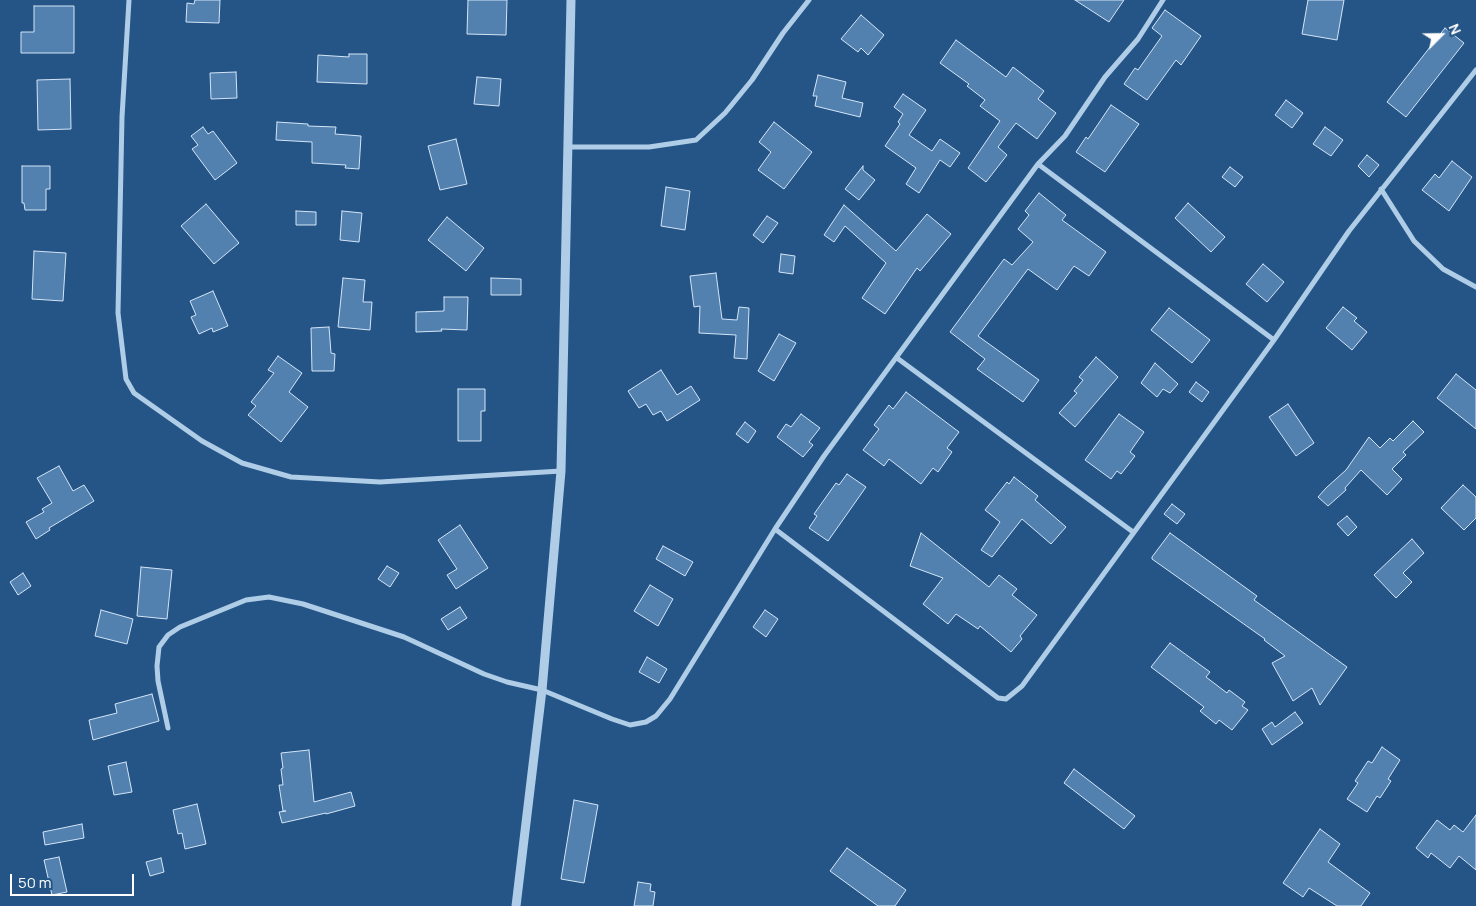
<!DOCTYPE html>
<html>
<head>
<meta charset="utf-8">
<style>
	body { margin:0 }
	#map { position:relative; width:1476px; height:906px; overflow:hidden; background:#255586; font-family:Manrope,sans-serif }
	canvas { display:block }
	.north { position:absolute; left:1416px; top:10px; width:50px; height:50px; -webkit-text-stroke:4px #255586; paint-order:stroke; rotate:67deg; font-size:14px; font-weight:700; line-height:20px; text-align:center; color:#fff }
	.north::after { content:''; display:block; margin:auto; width:18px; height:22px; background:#fff; clip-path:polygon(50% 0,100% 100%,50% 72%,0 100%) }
	.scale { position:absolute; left:10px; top:874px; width:124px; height:22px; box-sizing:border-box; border:2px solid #fff; border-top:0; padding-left:6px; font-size:15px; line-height:18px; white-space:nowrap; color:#fff; -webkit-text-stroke:4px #255586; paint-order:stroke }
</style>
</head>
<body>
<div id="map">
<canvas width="1476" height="906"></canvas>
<div class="north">N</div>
<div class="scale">50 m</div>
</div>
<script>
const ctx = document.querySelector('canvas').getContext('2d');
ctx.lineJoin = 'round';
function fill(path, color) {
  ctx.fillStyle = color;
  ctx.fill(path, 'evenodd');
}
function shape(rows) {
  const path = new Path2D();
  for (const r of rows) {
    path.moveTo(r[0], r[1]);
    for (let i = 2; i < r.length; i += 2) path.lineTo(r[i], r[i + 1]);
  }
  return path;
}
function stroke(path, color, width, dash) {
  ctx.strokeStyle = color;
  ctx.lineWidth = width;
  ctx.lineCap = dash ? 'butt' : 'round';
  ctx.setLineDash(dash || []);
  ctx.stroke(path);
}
const building = shape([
	[195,0,220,0,219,23,186,22,187,3,194,4,195,0],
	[468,0,507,0,506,35,467,34,468,0],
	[1075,0,1124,0,1109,22,1075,0],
	[1308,0,1344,0,1337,40,1302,34,1308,0],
	[34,6,74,6,74,53,21,53,21,32,34,32,34,6],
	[1165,10,1201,36,1181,65,1176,60,1147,100,1124,84,1135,68,1138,70,1162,36,1152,28,1165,10],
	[861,15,884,35,868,55,861,48,858,52,841,39,861,15],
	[1445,28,1464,43,1406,117,1387,102,1445,28],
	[956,40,1006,77,1013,67,1044,91,1038,99,1056,113,1037,139,1016,123,998,147,1007,155,986,182,968,168,1000,121,980,106,985,100,967,86,969,84,940,63,956,40],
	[349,54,367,54,367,84,317,82,318,55,349,57,349,54],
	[236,72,237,98,211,99,210,73,236,72],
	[818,75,846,82,842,98,863,103,860,117,815,106,817,96,813,96,818,75],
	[477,77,501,79,499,106,474,104,477,77],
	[70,79,71,129,38,130,37,80,70,79],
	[903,94,926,110,909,135,932,151,940,139,960,153,950,167,940,160,919,193,906,184,916,168,885,146,900,124,898,122,903,114,894,107,903,94],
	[1286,100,1303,113,1292,128,1275,115,1286,100],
	[1111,105,1139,124,1105,172,1076,152,1086,137,1088,139,1111,105],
	[277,122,308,124,308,126,336,127,335,134,361,136,359,169,345,168,346,165,312,163,312,142,276,140,277,122],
	[774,122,812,152,784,189,758,170,771,152,759,142,774,122],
	[203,127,208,134,213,131,237,163,215,180,192,149,198,145,191,136,203,127],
	[1325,127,1343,140,1331,156,1313,144,1325,127],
	[456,139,467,184,440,190,428,146,456,139],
	[1367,155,1379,165,1369,177,1358,166,1367,155],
	[1452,161,1472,177,1449,211,1422,190,1435,174,1439,178,1452,161],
	[22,166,50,166,50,189,46,189,46,210,25,210,24,203,22,203,22,166],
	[863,166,863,170,875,180,859,200,845,189,863,166],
	[1230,167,1243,177,1235,187,1222,177,1230,167],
	[666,187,690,191,685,230,661,226,666,187],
	[1039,193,1066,215,1062,220,1106,252,1089,276,1074,266,1057,290,1028,269,978,336,1039,380,1023,402,977,369,985,359,950,332,1004,259,1012,265,1033,242,1018,229,1029,215,1025,211,1039,193],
	[1188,203,1225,237,1211,252,1175,218,1188,203],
	[206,204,239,243,214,264,181,226,206,204],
	[844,205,896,251,927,214,951,234,920,271,917,268,885,314,862,298,886,263,845,226,834,242,824,235,844,205],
	[296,211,316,212,316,225,296,225,296,211],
	[342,211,362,213,359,242,340,240,342,211],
	[767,216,778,223,763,243,753,235,767,216],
	[447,217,484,248,466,271,428,240,447,217],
	[34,251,66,253,63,301,32,299,34,251],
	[781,254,795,256,793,274,779,272,781,254],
	[1263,264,1284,282,1267,302,1246,284,1263,264],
	[716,273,722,319,737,320,739,307,749,308,747,359,734,358,736,335,699,333,700,306,694,307,690,276,716,273],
	[343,278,365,280,363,302,372,302,370,330,338,327,343,278],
	[491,278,521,279,521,295,491,295,491,278],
	[213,291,228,326,213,332,212,328,199,334,191,317,196,315,190,301,213,291],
	[444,297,468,297,467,330,441,329,442,331,416,332,416,312,444,311,444,297],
	[1343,307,1357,318,1354,321,1367,332,1352,350,1326,328,1343,307],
	[1169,308,1210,340,1192,363,1151,330,1169,308],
	[329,327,331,353,335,354,334,371,312,371,311,328,329,327],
	[779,334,796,343,774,381,758,371,779,334],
	[278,356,302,373,289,392,308,407,281,442,248,415,256,406,251,402,274,373,268,370,278,356],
	[1096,357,1118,377,1075,427,1059,413,1077,393,1074,391,1083,380,1079,377,1096,357],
	[1155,363,1178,384,1170,393,1163,389,1157,397,1141,383,1155,363],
	[661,370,677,395,691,386,700,400,667,421,661,411,653,415,646,404,639,408,628,391,661,370],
	[1456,374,1476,390,1476,429,1437,398,1456,374],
	[1196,382,1209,392,1202,402,1189,392,1196,382],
	[458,389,485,389,485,411,481,411,481,441,458,441,458,389],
	[906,392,959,432,947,448,952,452,938,472,933,468,921,484,889,459,884,466,863,450,879,429,874,425,889,405,893,409,906,392],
	[1288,404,1314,443,1296,456,1269,417,1288,404],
	[801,414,820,428,809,442,813,445,803,457,777,437,786,424,791,427,801,414],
	[1119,414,1144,432,1130,452,1135,456,1121,474,1117,471,1111,479,1085,460,1119,414],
	[1413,421,1424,432,1403,452,1406,455,1392,469,1402,479,1387,495,1361,470,1345,488,1346,490,1328,506,1318,497,1326,488,1346,470,1369,437,1380,448,1390,438,1393,441,1413,421],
	[745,422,756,431,748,443,736,434,745,422],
	[59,466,73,491,84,485,94,501,49,528,50,530,36,539,26,522,44,512,42,509,52,503,37,478,59,466],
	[847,474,866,487,828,541,809,528,817,516,814,514,836,483,839,485,847,474],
	[1014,477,1038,496,1035,500,1066,527,1051,544,1022,519,992,557,981,550,1000,522,985,510,1007,482,1009,484,1014,477],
	[1463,485,1476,497,1476,518,1464,530,1441,508,1463,485],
	[1172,504,1185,514,1177,524,1164,514,1172,504],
	[1347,516,1357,527,1348,536,1337,524,1347,516],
	[460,525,488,568,456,589,447,575,457,569,438,540,460,525],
	[921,533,989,587,999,575,1017,589,1012,595,1037,615,1020,636,1022,639,1011,652,980,626,978,629,956,614,948,624,923,604,943,578,910,566,921,533],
	[1170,533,1257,596,1254,600,1347,667,1320,705,1312,688,1293,701,1272,663,1285,656,1264,640,1265,639,1152,559,1152,557,1170,533],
	[1412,539,1424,553,1403,573,1412,582,1396,598,1374,575,1412,539],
	[663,546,693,562,685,576,656,559,663,546],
	[387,566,399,573,390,587,378,579,387,566],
	[141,567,172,570,167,619,137,616,141,567],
	[23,573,31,586,18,595,10,582,23,573],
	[650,585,673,599,658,626,634,611,650,585],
	[460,607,467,618,448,630,441,619,460,607],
	[101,610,133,619,127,644,95,636,101,610],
	[765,610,778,619,766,637,753,627,765,610],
	[1170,643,1210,672,1206,677,1227,693,1229,690,1245,702,1242,706,1248,710,1232,730,1219,720,1216,724,1200,711,1204,707,1151,667,1170,643],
	[647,657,667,669,659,683,639,672,647,657],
	[152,694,159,721,93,740,89,720,117,713,115,704,152,694],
	[1295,712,1303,723,1272,745,1262,729,1272,722,1275,727,1295,712],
	[1382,747,1400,760,1388,779,1391,781,1380,798,1377,796,1367,812,1347,799,1358,783,1355,781,1368,761,1372,763,1382,747],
	[309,750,314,802,351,792,355,806,326,814,326,813,282,823,279,812,286,811,283,811,279,785,283,785,281,769,283,768,281,753,309,750],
	[126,762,132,792,114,795,108,766,126,762],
	[1074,769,1135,816,1124,829,1064,783,1074,769],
	[574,800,598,805,584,883,561,879,574,800],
	[197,804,206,844,185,849,182,833,178,834,173,810,197,804],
	[1476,815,1476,870,1459,856,1450,868,1431,853,1428,858,1416,848,1437,820,1450,830,1454,825,1463,832,1476,815],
	[82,824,84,838,45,845,43,832,82,824],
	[1320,829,1340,844,1328,862,1370,893,1361,906,1337,906,1309,888,1303,897,1283,883,1320,829],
	[847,848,906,890,895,906,878,906,830,871,847,848],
	[59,857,67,892,52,895,44,860,59,857],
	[161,858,164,872,150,876,146,862,161,858],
	[638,882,651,884,650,891,655,892,653,906,634,906,638,882]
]);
fill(building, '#5281b0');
stroke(building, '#d4e5f7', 1);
stroke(shape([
	[129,0,122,117,118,313,126,379,134,393,202,441,242,463,291,477,380,482,561,471],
	[568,147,649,147,696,140,725,113,752,80,783,33,809,0],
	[1038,164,1274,340],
	[1381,189,1414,241,1443,269,1476,287],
	[897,358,1133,532],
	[775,529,998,698,1006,699,1022,686,1274,340,1349,231,1476,70],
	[168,728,158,681,157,666,159,647,168,635,180,627,246,600,269,597,303,604,404,637,484,674,507,682,542,690,612,719,630,725,646,722,656,716,670,699,775,529,824,456,1038,164,1065,136,1105,77,1138,39,1163,0]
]), '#b0cde8', 5);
stroke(shape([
	[516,906,542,690,561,471,571,0]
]), '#b0cde8', 9);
</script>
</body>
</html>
